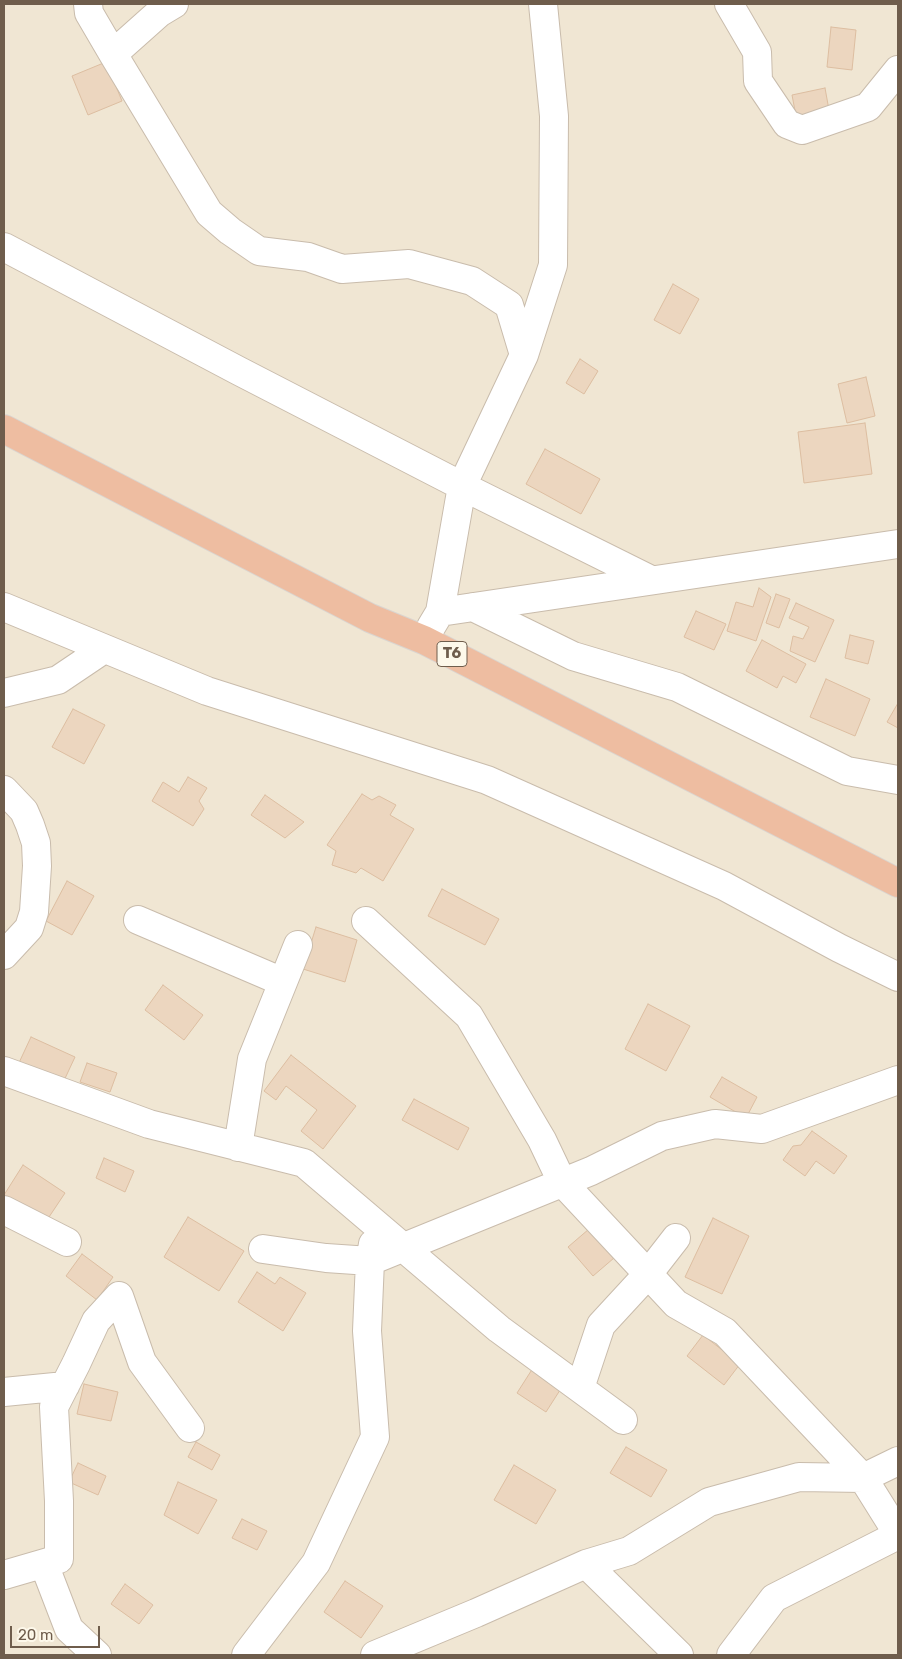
<!DOCTYPE html>
<html>
<head>
<meta charset="utf-8">
<style>
	body { margin:0 }
	#map { position:relative; width:902px; height:1659px; overflow:hidden; background:#faf4e4; font-family:Rubik,sans-serif }
	canvas { display:block }
	.frame { position:absolute; inset:0; border:5px solid #6f5d4c; pointer-events:none }
	.scale { position:absolute; left:10px; top:1626px; width:90px; height:22px; box-sizing:border-box; border:2px solid #6f5d4c; border-top:0; padding-left:6px; font-size:15px; line-height:18px; white-space:nowrap; color:#6f5d4c; -webkit-text-stroke:4px #fdf8ea; paint-order:stroke }
</style>
</head>
<body>
<div id="map">
<canvas width="902" height="1659"></canvas>
<div class="frame"></div>
<div class="scale">20 m</div>
</div>
<script>
const ctx = document.querySelector('canvas').getContext('2d');
ctx.lineJoin = 'round';
function fill(path, color) {
  ctx.fillStyle = color;
  ctx.fill(path, 'evenodd');
}
function shape(rows) {
  const path = new Path2D();
  for (const r of rows) {
    path.moveTo(r[0], r[1]);
    for (let i = 2; i < r.length; i += 2) path.lineTo(r[i], r[i + 1]);
  }
  return path;
}
function stroke(path, color, width, dash) {
  ctx.strokeStyle = color;
  ctx.lineWidth = width;
  ctx.lineCap = dash ? 'butt' : 'round';
  ctx.setLineDash(dash || []);
  ctx.stroke(path);
}
function drawText(font, color, halo, rows, align = 'center') {
  ctx.font = font + ' Rubik,sans-serif';
  ctx.lineWidth = 4;
  ctx.setLineDash([]);
  ctx.textBaseline = 'middle';
  ctx.strokeStyle = halo;
  ctx.fillStyle = color;
  for (const [text, x, y, turn = 0] of rows) {
    ctx.save();
    ctx.translate(x, y);
    ctx.rotate((+turn || 0) * Math.PI / 180);
    ctx.textAlign = isNaN(turn) ? turn : align;
    if (halo) ctx.strokeText(text, 0, 0);
    ctx.fillText(text, 0, 0);
    ctx.restore();
  }
}
fill(shape([
	[4,4,898,4,898,1655,4,1655]
]), '#f0e6d3');
const building = shape([
	[831,27,856,30,852,70,827,67,831,27],
	[106,62,122,101,88,115,72,76,106,62],
	[825,88,829,110,796,116,792,95,825,88],
	[673,284,699,299,680,334,654,320,673,284],
	[580,359,598,371,584,394,566,383,580,359],
	[866,377,875,416,847,423,838,384,866,377],
	[865,423,872,474,804,483,798,432,865,423],
	[545,449,600,479,581,514,526,484,545,449],
	[759,588,771,597,756,641,727,631,736,602,753,607,759,588],
	[776,594,790,599,779,628,766,623,776,594],
	[796,603,834,620,815,662,790,651,793,636,803,639,809,627,789,618,796,603],
	[696,611,726,624,714,650,684,637,696,611],
	[850,635,874,641,868,664,845,658,850,635],
	[762,640,806,664,796,683,783,676,777,688,746,671,762,640],
	[826,679,870,699,855,736,810,717,826,679],
	[898,703,898,728,887,722,898,703],
	[73,709,105,725,84,764,52,747,73,709],
	[188,777,207,788,199,801,204,809,193,826,152,801,163,782,179,792,188,777],
	[362,794,372,800,379,796,396,805,390,815,414,829,383,881,361,868,356,873,332,865,336,851,327,845,362,794],
	[265,795,304,822,285,838,251,815,265,795],
	[67,881,94,896,72,935,46,921,67,881],
	[442,889,499,919,485,945,428,916,442,889],
	[316,927,357,940,345,982,303,969,316,927],
	[163,985,203,1015,184,1040,145,1010,163,985],
	[648,1004,690,1026,666,1071,625,1049,648,1004],
	[31,1037,75,1057,61,1087,17,1067,31,1037],
	[291,1055,356,1106,323,1149,301,1131,317,1110,286,1086,276,1100,264,1091,291,1055],
	[87,1063,117,1073,110,1092,80,1082,87,1063],
	[722,1077,757,1097,746,1118,710,1097,722,1077],
	[414,1099,469,1128,458,1150,402,1120,414,1099],
	[812,1131,847,1156,834,1174,816,1161,805,1176,783,1160,793,1146,801,1145,812,1131],
	[104,1158,134,1171,125,1192,96,1178,104,1158],
	[23,1165,65,1193,45,1223,4,1195,23,1165],
	[188,1217,244,1251,219,1291,164,1257,188,1217],
	[713,1218,749,1236,722,1294,685,1277,713,1218],
	[589,1229,614,1258,593,1276,568,1247,589,1229],
	[82,1254,113,1277,97,1300,66,1276,82,1254],
	[257,1272,275,1284,280,1277,306,1293,283,1331,238,1302,257,1272],
	[703,1335,740,1364,724,1385,687,1356,703,1335],
	[533,1368,562,1387,546,1412,517,1393,533,1368],
	[84,1384,118,1392,111,1421,77,1414,84,1384],
	[196,1442,220,1455,212,1470,188,1457,196,1442],
	[626,1447,667,1470,651,1497,610,1473,626,1447],
	[78,1463,106,1476,98,1495,69,1482,78,1463],
	[514,1465,556,1490,536,1524,494,1500,514,1465],
	[178,1482,217,1500,198,1534,164,1515,178,1482],
	[242,1519,267,1531,257,1550,232,1538,242,1519],
	[345,1581,383,1606,361,1638,324,1612,345,1581],
	[125,1584,153,1605,139,1624,111,1604,125,1584]
]);
fill(building, '#ecd6bf');
stroke(building, '#ddbea1', 1);
const minor = shape([
	[88,4,89,13,113,54,209,213,230,231,259,251,308,257,342,269,409,264,472,281,509,305,524,355],
	[729,4,757,52,758,81,787,124,802,130,868,107,898,70],
	[113,54,159,13,174,4],
	[4,247,239,371,462,486,651,580],
	[4,607,207,691,487,780,724,886,839,948,898,977],
	[473,607,573,656,677,687,847,771,898,780],
	[440,612,462,486,524,355,553,265,554,116,543,4],
	[431,627,440,612,898,544],
	[4,693,58,680,104,649],
	[4,790,24,811,30,825,36,843,37,866,34,912,29,928,4,955],
	[138,920,283,982],
	[366,921,469,1016,542,1140,562,1182,676,1304,725,1332,863,1478,898,1534],
	[4,1071,149,1124,304,1163,499,1329,623,1420],
	[238,1147,252,1059,298,945],
	[4,1210,67,1242],
	[263,1249,326,1258,370,1261,591,1171,662,1136,715,1124,762,1129,898,1080],
	[580,1388,601,1325,648,1274,676,1238],
	[4,1392,65,1386],
	[44,1564,69,1629,97,1655],
	[4,1575,59,1559,59,1501,54,1407,76,1364,96,1321,119,1296,142,1362,190,1428],
	[246,1655,316,1563,375,1437,367,1331,370,1261,373,1244],
	[375,1655,476,1613,586,1564],
	[679,1655,586,1564,629,1551,709,1502,799,1477,863,1478,898,1461],
	[731,1655,774,1598,898,1535]
]);
const highway = shape([
	[4,429,370,618,424,640,898,883]
]);
stroke(minor, '#c9bcac', 30);
stroke(highway, '#dad5d0', 30);
stroke(minor, '#fff', 28);
stroke(highway, '#eebda1', 28);
for (const [x, y, w] of [
	[452,654,30]
]) {
  const box = new Path2D();
  box.roundRect(x - w / 2, y - 12.5, w, 25, 4);
  ctx.fillStyle = '#fdf8ea';
  ctx.fill(box);
  stroke(box, '#6f5d4c', 1);
}
drawText('bold 15px', '#6f5d4c', null, [
	["T6",452,654]
]);
</script>
</body>
</html>
